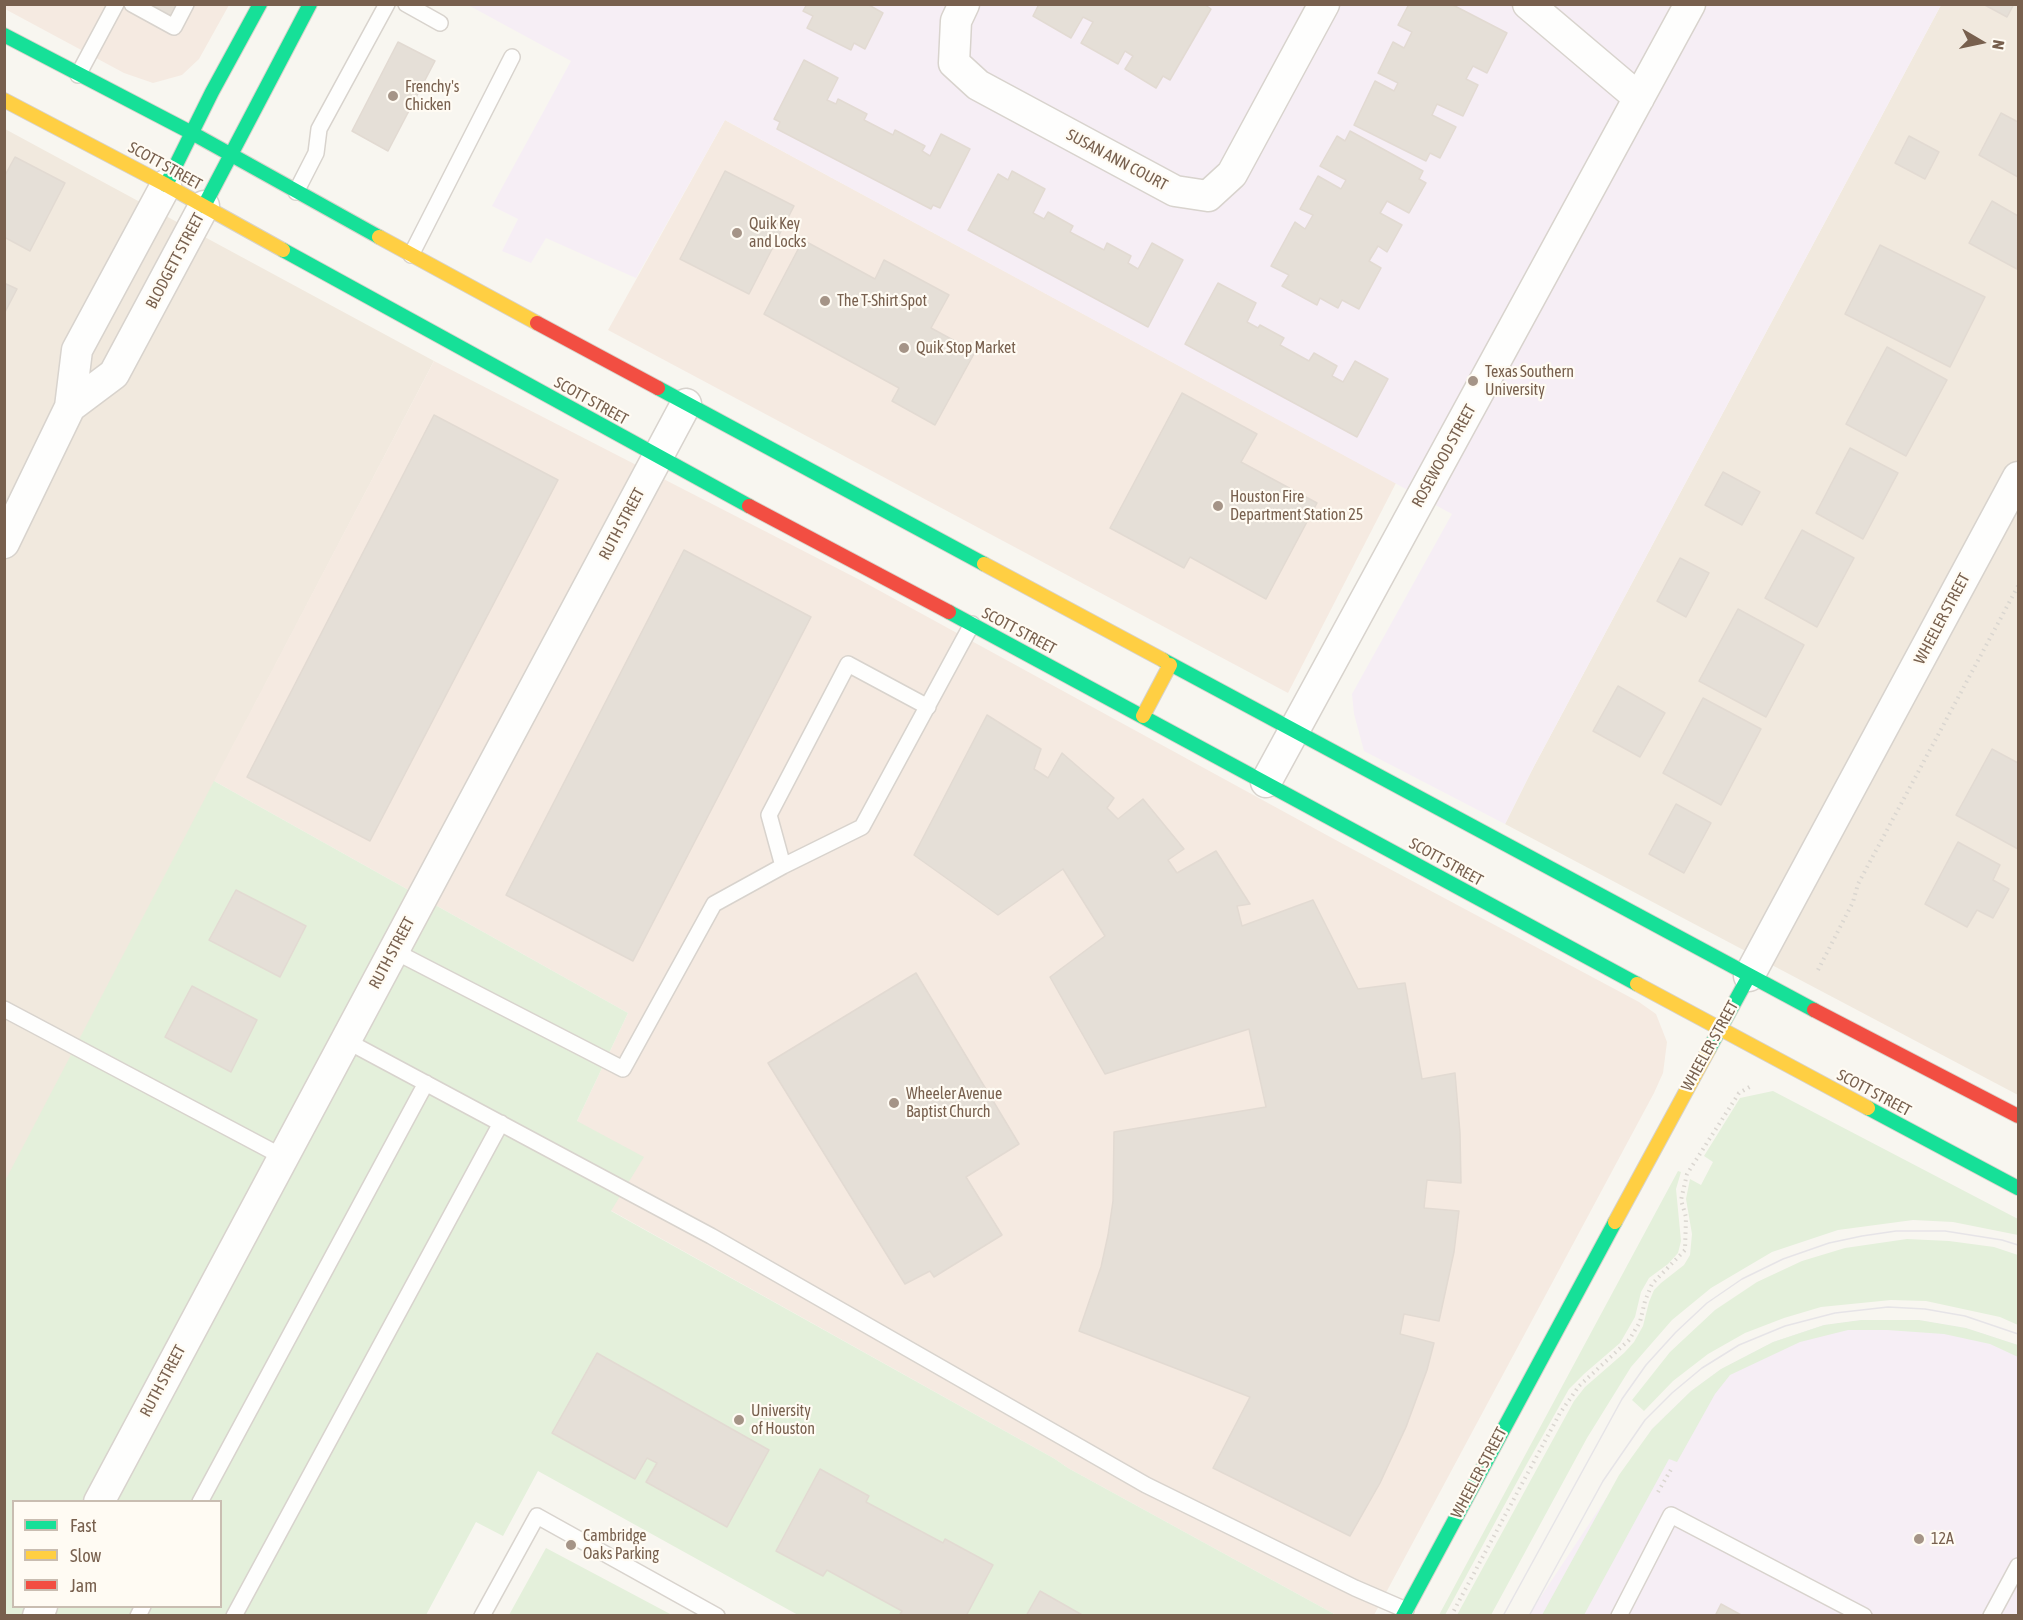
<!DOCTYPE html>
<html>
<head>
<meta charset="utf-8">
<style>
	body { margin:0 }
	#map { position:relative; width:2023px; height:1620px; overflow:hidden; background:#f8f6f0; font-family:"Asap Condensed",sans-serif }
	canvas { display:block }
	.frame { position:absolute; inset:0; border:6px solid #78604e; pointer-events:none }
	.legend { position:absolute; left:12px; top:1500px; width:210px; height:108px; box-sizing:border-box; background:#fffbf3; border:2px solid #c9bdb1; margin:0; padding:8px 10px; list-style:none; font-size:18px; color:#78604e }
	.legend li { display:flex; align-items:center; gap:12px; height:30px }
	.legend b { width:30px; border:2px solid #c9bdb1 }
	.north { position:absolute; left:1951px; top:12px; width:60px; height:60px; -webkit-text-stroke:4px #fffbf3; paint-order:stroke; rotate:99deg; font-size:16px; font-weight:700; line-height:24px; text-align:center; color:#78604e }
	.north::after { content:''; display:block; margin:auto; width:21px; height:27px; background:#78604e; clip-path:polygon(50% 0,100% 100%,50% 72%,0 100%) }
</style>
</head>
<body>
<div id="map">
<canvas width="2023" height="1620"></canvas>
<div class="frame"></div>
<ul class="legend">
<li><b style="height:8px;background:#16e098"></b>Fast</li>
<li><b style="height:8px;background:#ffcf43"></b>Slow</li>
<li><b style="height:8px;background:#f24e42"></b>Jam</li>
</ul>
<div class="north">N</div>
</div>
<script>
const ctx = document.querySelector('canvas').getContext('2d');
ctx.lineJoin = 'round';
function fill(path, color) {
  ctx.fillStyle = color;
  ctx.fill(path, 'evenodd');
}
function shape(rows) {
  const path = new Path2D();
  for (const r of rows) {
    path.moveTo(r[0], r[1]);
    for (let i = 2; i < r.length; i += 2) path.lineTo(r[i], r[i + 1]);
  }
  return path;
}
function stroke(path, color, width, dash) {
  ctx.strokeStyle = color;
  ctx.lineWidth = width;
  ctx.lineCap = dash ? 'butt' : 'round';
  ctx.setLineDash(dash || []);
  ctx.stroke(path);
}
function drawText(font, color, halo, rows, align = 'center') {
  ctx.font = font + ' "Asap Condensed",sans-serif';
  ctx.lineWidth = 4.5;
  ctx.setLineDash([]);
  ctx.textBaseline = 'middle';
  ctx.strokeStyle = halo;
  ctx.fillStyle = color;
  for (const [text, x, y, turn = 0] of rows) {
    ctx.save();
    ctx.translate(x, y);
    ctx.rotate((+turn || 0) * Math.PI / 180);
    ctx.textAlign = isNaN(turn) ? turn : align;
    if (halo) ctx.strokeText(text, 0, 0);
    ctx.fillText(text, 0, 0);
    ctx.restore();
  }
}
fill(shape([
	[1941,5,2018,5,2018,1095,1505,824,1532,770],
	[5,129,434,361,5,1183]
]), '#f1e9de');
fill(shape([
	[4,5,229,5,199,59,182,75,153,83,124,73,5,9],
	[725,120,1396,483,1288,693,608,330],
	[434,361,860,580,1343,844,1639,1002,1656,1014,1667,1042,1663,1073,1654,1093,1374,1615,1336,1615,1068,1468,1055,1459,610,1210,577,1121,628,1013,214,781]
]), '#f5eae1');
fill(shape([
	[468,5,1941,5,1532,770,1505,824,1364,751,1354,714,1352,694,1452,514,725,120,636,278,546,238,531,263,502,251,518,219,492,206,571,61],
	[1861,1320,1919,1320,1966,1328,2018,1345,2018,1615,1528,1616,1652,1429,1691,1391,1721,1369,1773,1342,1824,1325]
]), '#f6eef5');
fill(shape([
	[214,781,628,1013,577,1121,644,1157,611,1211,1055,1459,1068,1468,1336,1615,798,1615,538,1471,503,1536,476,1522,426,1615,5,1615,4,1183],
	[14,1502,220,1502,220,1606,14,1606],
	[1773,1091,2018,1219,2018,1235,1953,1222,1913,1220,1838,1230,1772,1252,1711,1288,1672,1320,1631,1367,1587,1438,1491,1615,1457,1615,1574,1401,1585,1387,1624,1353,1634,1342,1643,1326,1649,1302,1654,1290,1661,1283,1684,1265,1690,1255,1692,1234,1686,1199,1690,1179,1701,1185,1713,1162,1704,1156,1740,1098],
	[1678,1171,1681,1172,1676,1189,1681,1241,1678,1253,1668,1264,1649,1278,1641,1292,1635,1317,1620,1343,1584,1374,1569,1389,1524,1469,1445,1615,1439,1615],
	[1907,1239,1949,1241,1994,1247,2018,1255,2018,1325,2000,1317,1926,1301,1891,1300,1821,1307,1784,1318,1745,1333,1708,1354,1673,1381,1644,1411,1632,1400,1670,1352,1715,1310,1757,1282,1802,1261,1845,1248],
	[1861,1320,1919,1320,1966,1328,2018,1345,2018,1357,1990,1344,1944,1334,1887,1330,1848,1330,1800,1342,1730,1375,1715,1394,1677,1462,1669,1459,1584,1615,1542,1615,1619,1475,1652,1429,1691,1391,1721,1369,1773,1342,1824,1325],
	[546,1548,672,1615,509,1615]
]), '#e4f0db');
const building = shape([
	[140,4,178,4,169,21,140,4],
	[807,4,867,4,883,13,865,49,854,43,851,50,807,28,813,16,803,11,807,4],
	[1039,4,1204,4,1211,9,1170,80,1163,76,1156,88,1125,69,1133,56,1125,51,1118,64,1081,43,1093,22,1083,17,1071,38,1033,16,1039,4],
	[1409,4,1451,4,1507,33,1487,73,1473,66,1466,79,1478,85,1463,116,1437,104,1432,115,1456,127,1440,158,1430,153,1426,161,1354,125,1375,81,1394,91,1398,83,1378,73,1393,42,1404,48,1412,32,1398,25,1409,4],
	[1983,4,2014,4,2007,17,1983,4],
	[398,42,435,61,388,151,352,131,398,42],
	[804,60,838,78,827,100,836,104,838,99,867,114,864,120,893,135,895,130,925,146,922,151,930,156,941,134,970,149,940,208,933,205,931,209,777,129,780,122,774,119,804,60],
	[2001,113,2018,122,2018,177,1979,155,2001,113],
	[1350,131,1423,171,1419,179,1426,183,1409,213,1387,201,1380,213,1402,225,1387,252,1378,246,1369,261,1381,268,1359,309,1342,300,1338,308,1320,298,1317,305,1282,286,1289,275,1271,266,1295,222,1305,229,1313,215,1300,209,1318,176,1341,189,1346,180,1320,166,1337,136,1345,141,1350,131],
	[1909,136,1939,152,1925,179,1895,163,1909,136],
	[15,157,65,183,30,251,4,237,4,177,15,157],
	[725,171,794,206,749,294,680,259,725,171],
	[1012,171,1045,189,1033,213,1044,219,1048,212,1073,226,1070,232,1104,250,1107,243,1131,256,1128,263,1138,269,1152,243,1183,260,1148,327,968,230,998,174,1008,180,1012,171],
	[1992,201,2018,216,2017,269,1969,243,1992,201],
	[803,240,875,279,884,260,949,295,931,328,975,352,935,425,892,401,899,388,764,314,803,240],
	[1880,245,1985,297,1950,367,1845,314,1880,245],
	[4,283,17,289,4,314,4,283],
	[1218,283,1256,303,1247,322,1258,328,1260,325,1284,338,1280,345,1309,361,1314,353,1337,366,1332,376,1343,382,1355,361,1388,379,1357,437,1185,344,1218,283],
	[1887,347,1947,380,1906,456,1846,424,1887,347],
	[1182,393,1257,434,1241,462,1317,503,1266,599,1190,557,1184,568,1110,528,1182,393],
	[434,415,558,480,370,841,247,777,434,415],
	[1850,448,1898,473,1863,539,1816,513,1850,448],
	[1723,472,1760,492,1742,525,1705,505,1723,472],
	[1802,530,1854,558,1817,627,1765,598,1802,530],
	[684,550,811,617,633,961,506,895,684,550],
	[1680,558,1709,573,1686,617,1657,601,1680,558],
	[1738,609,1804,645,1766,717,1699,681,1738,609],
	[1618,686,1665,713,1640,757,1593,731,1618,686],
	[1703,698,1761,729,1721,805,1663,773,1703,698],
	[987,715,1041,749,1034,769,1048,778,1062,753,1114,798,1107,808,1118,819,1143,799,1184,849,1168,860,1177,873,1216,851,1250,904,1237,906,1242,926,1313,900,1358,989,1405,983,1422,1079,1455,1073,1460,1133,1461,1183,1427,1180,1424,1208,1459,1211,1454,1252,1439,1321,1404,1314,1400,1334,1434,1343,1427,1370,1406,1427,1380,1483,1350,1536,1213,1468,1250,1397,1079,1331,1101,1267,1108,1235,1113,1201,1114,1132,1266,1107,1249,1029,1105,1074,1050,977,1105,936,1063,869,998,915,914,855,987,715],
	[1992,749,2018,763,2018,849,1956,815,1992,749],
	[1676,804,1711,823,1684,873,1649,854,1676,804],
	[1958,842,2000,865,1993,880,2009,889,1993,918,1977,910,1967,927,1925,904,1958,842],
	[236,890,306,926,280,977,209,940,236,890],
	[916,973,1019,1144,966,1177,1002,1235,934,1277,930,1271,905,1284,768,1063,916,973],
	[192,986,257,1020,231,1072,165,1037,192,986],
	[597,1353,769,1450,727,1527,646,1482,657,1463,647,1458,635,1479,552,1433,597,1353],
	[820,1469,869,1496,866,1502,943,1543,945,1539,993,1565,966,1616,899,1616,902,1611,827,1570,823,1576,776,1551,820,1469],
	[1040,1591,1084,1616,1026,1616,1040,1591],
	[1721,1604,1743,1616,1715,1616,1721,1604]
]);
fill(building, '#e5dfd7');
stroke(building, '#e2dad2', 1.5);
const lane = shape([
	[132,4,174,27,186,4],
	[406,4,440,23],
	[78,75,116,4],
	[296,192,316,153,319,129,387,4],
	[411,255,512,57],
	[783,866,769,815,848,664,928,707],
	[394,951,623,1069,714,904,783,866,862,827,972,624],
	[4,1009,283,1157],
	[345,1040,711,1236,1146,1485,1355,1588,1406,1610],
	[200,1502,426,1083],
	[138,1616,143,1606],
	[234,1616,501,1123],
	[482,1616,537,1516,717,1616],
	[1619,1616,1671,1515,1864,1616],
	[1991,1616,2018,1566]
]);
const street = shape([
	[964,4,956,21,954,63,978,85,1175,191,1208,196,1232,174,1324,4],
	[1528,4,1639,98],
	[70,407,114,374,204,206],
	[4,543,70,407,77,350,166,185],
	[1266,782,1690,4],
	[1749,976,2018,477],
	[99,1502,686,404],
	[38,1616,42,1606]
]);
const fast = shape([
	[4,35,192,133,379,237],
	[166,185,212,92,260,4],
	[204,206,310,4],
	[283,250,749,506],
	[658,388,984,564],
	[949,612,1637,984],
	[1163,660,1814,1010],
	[1709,1049,1749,976],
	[1868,1108,2018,1188],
	[1403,1616,1615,1222]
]);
const slow = shape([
	[4,100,166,185,283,250],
	[379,237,537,323],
	[984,564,1163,660],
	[1143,716,1170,665],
	[1637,984,1868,1108],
	[1615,1222,1709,1049]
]);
const jam = shape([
	[537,323,658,388],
	[749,506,949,612],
	[1814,1010,2018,1116]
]);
stroke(lane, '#d8d3cd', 18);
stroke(street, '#d8d3cd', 33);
stroke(fast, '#d7d2ca', 16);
stroke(slow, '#d7d2ca', 16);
stroke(jam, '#d7d2ca', 16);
stroke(shape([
	[1818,970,1853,902,1858,884,2018,586],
	[1658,1492,1673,1466],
	[1451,1616,1560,1413,1579,1386,1629,1340,1640,1322,1645,1301,1652,1284,1685,1250,1686,1217,1681,1200,1687,1174,1739,1093,1753,1085]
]), '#dad6d0', 4, [1.5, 4.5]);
stroke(lane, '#fefefd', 15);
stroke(street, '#fefefd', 30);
stroke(fast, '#16e098', 14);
stroke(slow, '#ffcf43', 14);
stroke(jam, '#f24e42', 14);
stroke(shape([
	[1503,1616,1622,1399,1646,1365,1676,1332,1707,1303,1742,1279,1783,1259,1829,1243,1862,1236,1896,1231,1945,1231,2002,1240,2018,1245],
	[1529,1616,1603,1481,1645,1420,1672,1393,1702,1368,1739,1345,1785,1326,1835,1313,1888,1307,1925,1309,1965,1316,2018,1334]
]), '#e6e4e7', 1.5);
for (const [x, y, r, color] of [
	[393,96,6,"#a59487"],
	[737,233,6,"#a59487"],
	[825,301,6,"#a59487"],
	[904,348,6,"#a59487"],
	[1473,381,6,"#a59487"],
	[1218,506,6,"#a59487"],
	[894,1103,6,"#a59487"],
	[739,1420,6,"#a59487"],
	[1919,1539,6,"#a59487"],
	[571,1545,6,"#a59487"]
]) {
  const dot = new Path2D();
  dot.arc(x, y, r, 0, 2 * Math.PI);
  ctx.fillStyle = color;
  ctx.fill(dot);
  stroke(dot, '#fffbf3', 2);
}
drawText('16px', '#78604e', '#fffbf3', [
	["Frenchy's",405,87],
	["Chicken",405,105],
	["Quik Key",749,224],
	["and Locks",749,242],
	["The T-Shirt Spot",837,301],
	["Quik Stop Market",916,348],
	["Texas Southern",1485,372],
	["University",1485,390],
	["Houston Fire",1230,497],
	["Department Station 25",1230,515],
	["Wheeler Avenue",906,1094],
	["Baptist Church",906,1112],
	["University",751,1411],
	["of Houston",751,1429],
	["Cambridge",583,1536],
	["Oaks Parking",583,1554],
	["12A",1931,1539]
], 'left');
drawText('16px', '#78604e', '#fffbf3', [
	["SUSAN ANN COURT",1117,160,28],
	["SCOTT STREET",165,166,29],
	["BLODGETT STREET",175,261,-62],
	["SCOTT STREET",591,401,29],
	["ROSEWOOD STREET",1444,456,-61],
	["RUTH STREET",622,524,-62],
	["WHEELER STREET",1942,619,-62],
	["SCOTT STREET",1019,631,28],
	["SCOTT STREET",1446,862,29],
	["RUTH STREET",392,953,-62],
	["WHEELER STREET",1710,1046,-61],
	["SCOTT STREET",1874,1093,28],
	["RUTH STREET",163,1381,-62],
	["WHEELER STREET",1479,1473,-62]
]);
</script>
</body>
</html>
